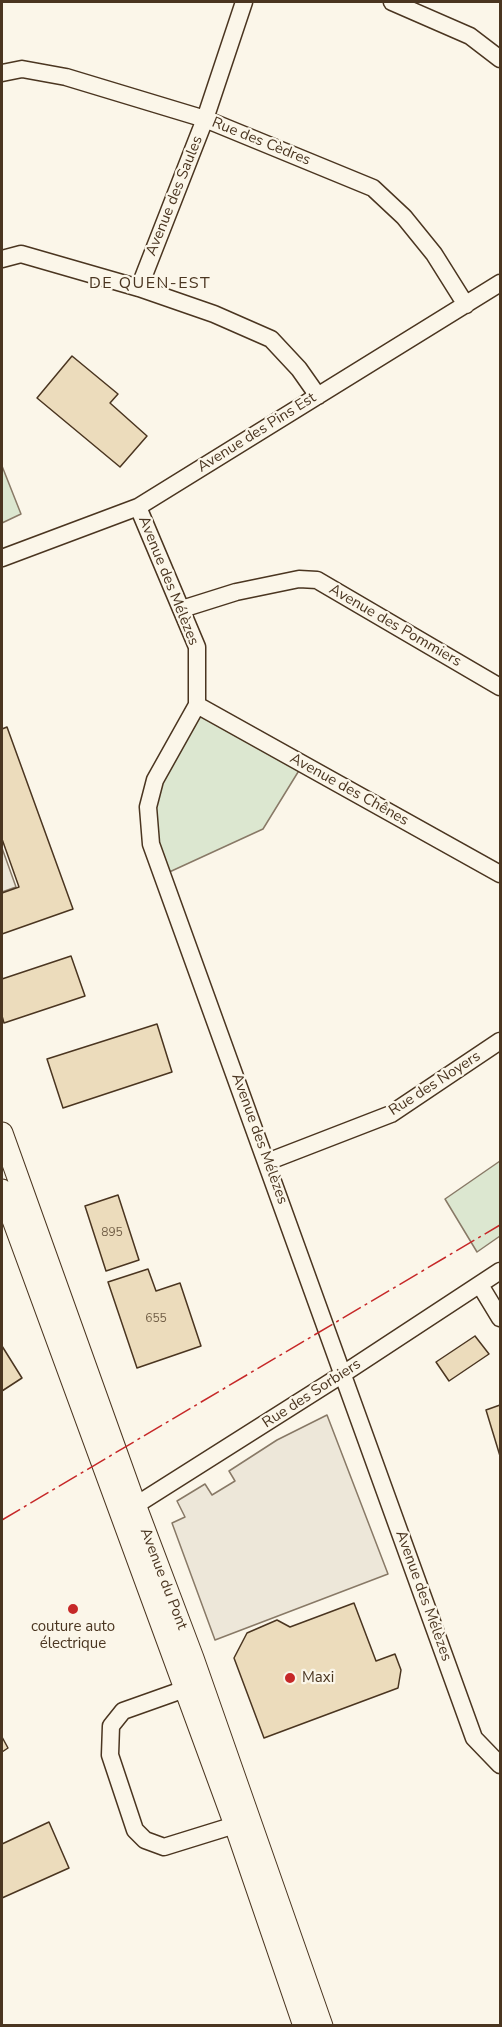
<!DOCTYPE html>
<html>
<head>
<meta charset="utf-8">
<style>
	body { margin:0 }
	#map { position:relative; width:502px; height:2027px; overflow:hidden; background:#fbf6e9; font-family:"Nunito Sans",sans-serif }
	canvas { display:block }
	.frame { position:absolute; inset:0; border:3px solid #4a3520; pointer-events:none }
</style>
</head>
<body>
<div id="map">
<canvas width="502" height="2027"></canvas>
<div class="frame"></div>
</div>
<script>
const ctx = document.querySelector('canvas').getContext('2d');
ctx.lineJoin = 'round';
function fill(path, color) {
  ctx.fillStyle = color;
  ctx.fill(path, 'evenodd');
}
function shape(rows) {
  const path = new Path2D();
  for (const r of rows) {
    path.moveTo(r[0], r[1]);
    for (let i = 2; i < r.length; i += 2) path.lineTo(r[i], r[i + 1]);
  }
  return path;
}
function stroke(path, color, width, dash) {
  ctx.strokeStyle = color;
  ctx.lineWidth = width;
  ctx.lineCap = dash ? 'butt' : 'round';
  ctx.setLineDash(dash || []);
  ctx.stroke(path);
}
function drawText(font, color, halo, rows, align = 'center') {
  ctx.font = font + ' "Nunito Sans",sans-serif';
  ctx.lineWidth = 4.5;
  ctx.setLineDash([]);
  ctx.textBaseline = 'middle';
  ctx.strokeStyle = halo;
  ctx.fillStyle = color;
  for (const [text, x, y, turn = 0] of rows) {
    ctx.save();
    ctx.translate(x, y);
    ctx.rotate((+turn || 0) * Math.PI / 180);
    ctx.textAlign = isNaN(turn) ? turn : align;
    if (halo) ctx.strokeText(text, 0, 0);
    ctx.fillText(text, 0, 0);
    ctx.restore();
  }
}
const green = shape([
	[2,466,21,514,2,523,2,466],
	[197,709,303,764,263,829,165,874,151,844,155,780,197,709],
	[500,1161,500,1236,477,1252,445,1199,500,1161]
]);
fill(green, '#dce7d0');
stroke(green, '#887966', 1.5);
const parking = shape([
	[2,848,16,887,2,892,2,848],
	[327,1415,388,1574,215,1640,172,1523,185,1517,177,1501,205,1484,212,1495,235,1481,229,1471,277,1440,327,1415]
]);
fill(parking, '#ede7d9');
stroke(parking, '#887966', 1.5);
const building = shape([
	[72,356,118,394,110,403,147,436,120,467,37,398,72,356],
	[7,727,73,909,2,934,2,893,19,887,2,839,2,729,7,727],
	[71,956,85,996,4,1023,2,1016,2,979,71,956],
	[157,1024,172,1072,63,1108,47,1059,157,1024],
	[118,1195,139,1260,106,1271,85,1206,118,1195],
	[148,1269,156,1291,180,1283,201,1346,137,1368,108,1282,148,1269],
	[475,1336,489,1354,449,1381,436,1362,475,1336],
	[2,1346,22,1378,2,1391,2,1346],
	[500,1405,500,1456,486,1410,500,1405],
	[354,1603,376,1661,395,1654,401,1670,398,1688,264,1738,234,1658,247,1633,277,1620,290,1627,354,1603],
	[2,1737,8,1748,2,1752,2,1737],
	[49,1822,69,1868,2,1898,2,1844,49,1822]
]);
fill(building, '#ecdcbc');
stroke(building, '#4a3520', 1.5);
const minor = shape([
	[392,2,470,36,500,59],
	[2,73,22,69,66,77,205,119,373,188,404,217,434,254,466,305],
	[2,259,21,254,139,288,214,314,271,339,299,369,318,396],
	[139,288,205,119,244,2],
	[138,507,197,647,197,705,155,780,148,807,151,844,474,1738,500,1765],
	[2,558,138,507,500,283],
	[182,609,236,592,299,579,317,580,500,687],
	[197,705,500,874],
	[267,1162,391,1114,500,1041],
	[480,1285,500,1318],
	[125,1512,343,1374,500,1271],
	[185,1689,123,1711,111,1726,110,1755,135,1830,145,1840,164,1847,235,1825]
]);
const major = shape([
	[2,1133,136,1507,193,1658,322,2026],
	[2,1190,235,1825,304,2026]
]);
stroke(minor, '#4a3520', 19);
stroke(major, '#4a3520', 23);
stroke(minor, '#fbf6e9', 16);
stroke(major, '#fbf6e9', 21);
stroke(shape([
	[2,1520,500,1225]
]), '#c62828', 1.5, [21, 4.5, 3, 4.5]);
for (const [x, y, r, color] of [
	[73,1609,6,"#c62828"],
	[290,1678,6,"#c62828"]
]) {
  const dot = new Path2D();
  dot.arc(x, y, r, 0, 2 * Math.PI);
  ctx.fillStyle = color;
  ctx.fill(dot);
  stroke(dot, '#fbf6e9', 2);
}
drawText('12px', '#725f47', null, [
	["895",112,1233],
	["655",156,1319]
]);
drawText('15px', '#4a3520', '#fbf6e9', [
	["Rue des Cèdres",261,142,22],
	["Avenue des Saules",175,196,-68],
	["Avenue des Pins Est",257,433,-32],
	["Avenue des Mélèzes",168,581,68],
	["Avenue des Pommiers",395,626,30],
	["Avenue des Chênes",349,790,29],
	["Rue des Noyers",435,1084,-33],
	["Avenue des Mélèzes",259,1139,70],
	["Rue des Sorbiers",312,1394,-33],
	["Avenue du Pont",163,1579,69],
	["Avenue des Mélèzes",423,1596,70]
]);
drawText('15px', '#4a3520', '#fbf6e9', [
	["couture auto",73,1627],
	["électrique",73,1644],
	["Maxi",302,1678,"left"]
]);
ctx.letterSpacing = '1.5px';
drawText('16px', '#4a3520', '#fbf6e9', [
	["DE QUEN-EST",150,284]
]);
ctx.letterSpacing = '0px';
</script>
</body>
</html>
